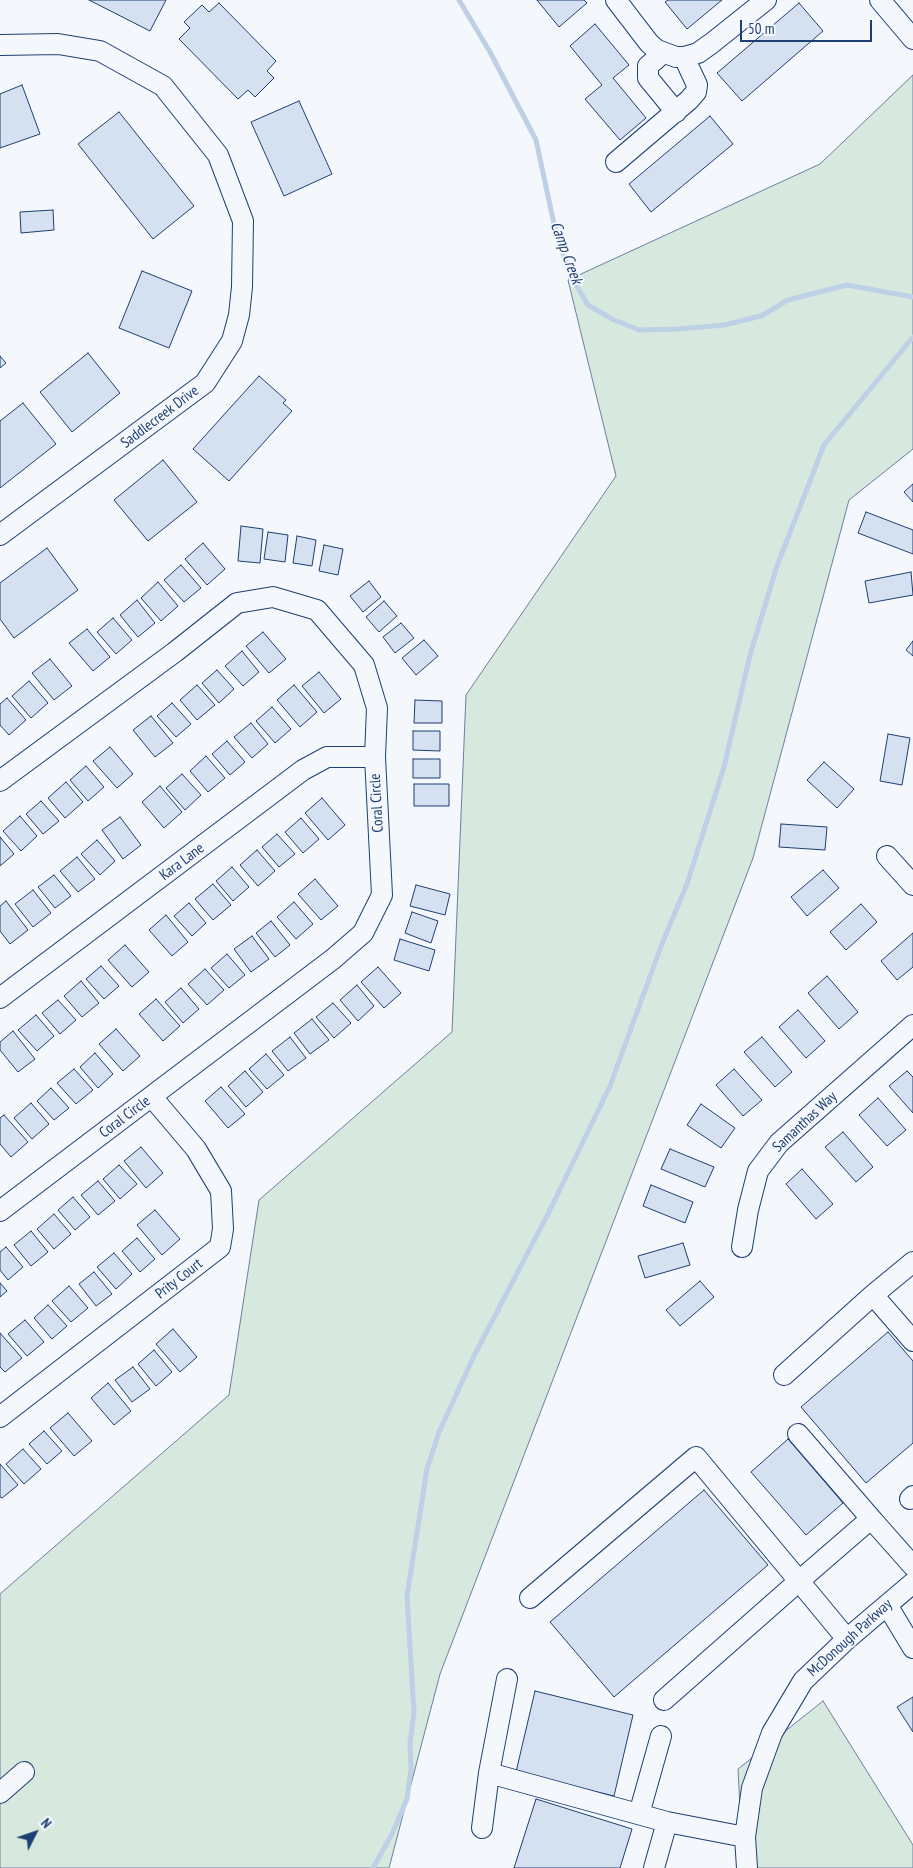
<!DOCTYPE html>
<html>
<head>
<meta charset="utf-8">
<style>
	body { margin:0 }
	#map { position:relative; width:913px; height:1868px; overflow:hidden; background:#f4f7fb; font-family:"PT Sans Narrow",sans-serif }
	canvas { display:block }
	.north { position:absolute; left:10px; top:1808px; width:50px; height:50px; -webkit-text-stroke:4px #f4f7fb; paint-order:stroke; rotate:49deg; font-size:14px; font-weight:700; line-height:20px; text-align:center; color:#1d3f73 }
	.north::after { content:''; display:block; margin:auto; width:18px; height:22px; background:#1d3f73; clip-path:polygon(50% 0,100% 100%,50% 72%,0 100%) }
	.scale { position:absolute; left:740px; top:20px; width:132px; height:22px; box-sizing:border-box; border:2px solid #1d3f73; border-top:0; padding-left:6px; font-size:15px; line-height:18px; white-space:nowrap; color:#1d3f73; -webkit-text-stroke:4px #f4f7fb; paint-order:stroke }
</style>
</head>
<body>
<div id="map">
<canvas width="913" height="1868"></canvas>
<div class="north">N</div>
<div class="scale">50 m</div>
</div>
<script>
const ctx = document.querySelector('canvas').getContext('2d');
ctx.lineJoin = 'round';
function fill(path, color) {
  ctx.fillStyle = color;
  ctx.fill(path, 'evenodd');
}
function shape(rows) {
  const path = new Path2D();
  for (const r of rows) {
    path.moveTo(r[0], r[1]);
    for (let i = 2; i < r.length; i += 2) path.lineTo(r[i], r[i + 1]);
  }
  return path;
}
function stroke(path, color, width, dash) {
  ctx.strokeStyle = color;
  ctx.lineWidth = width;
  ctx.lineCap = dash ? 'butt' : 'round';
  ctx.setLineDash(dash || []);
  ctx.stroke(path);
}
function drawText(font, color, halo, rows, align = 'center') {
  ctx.font = font + ' "PT Sans Narrow",sans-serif';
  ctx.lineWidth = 4;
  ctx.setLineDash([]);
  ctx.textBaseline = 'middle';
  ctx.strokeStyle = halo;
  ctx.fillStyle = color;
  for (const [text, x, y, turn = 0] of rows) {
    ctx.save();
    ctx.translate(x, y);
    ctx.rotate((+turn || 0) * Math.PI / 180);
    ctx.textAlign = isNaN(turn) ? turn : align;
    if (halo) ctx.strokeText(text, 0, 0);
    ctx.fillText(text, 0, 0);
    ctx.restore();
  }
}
const green = shape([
	[913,75,913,449,849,500,753,858,440,1674,389,1868,0,1868,0,1594,229,1395,259,1200,452,1032,466,695,616,476,568,280,820,164,913,75],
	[823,1701,913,1845,913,1868,743,1868,738,1769,823,1701]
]);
fill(green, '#d7e8df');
stroke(green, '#687fa3', 1);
stroke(shape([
	[459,0,490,52,536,140,557,238,573,280,588,305,612,319,639,330,679,329,724,325,761,316,788,300,847,285,913,297],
	[373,1868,392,1834,407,1799,411,1768,410,1743,414,1713,407,1596,427,1469,439,1432,474,1356,550,1210,610,1086,663,941,687,884,724,767,750,655,777,566,824,445,913,337]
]), '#bed0e5', 5);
const building = shape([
	[89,0,166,0,150,31,89,0],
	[537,0,584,0,587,3,559,27,537,0],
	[668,0,722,0,687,29,665,2,668,0],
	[219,3,276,61,267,71,274,78,255,97,248,90,238,99,179,39,190,28,184,22,202,5,209,12,219,3],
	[799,3,823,31,742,101,717,73,799,3],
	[595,24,629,65,613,78,646,118,620,140,585,99,602,85,570,46,595,24],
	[22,85,40,134,0,148,0,94,22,85],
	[299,101,332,174,284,196,251,122,299,101],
	[119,112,194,206,153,239,78,144,119,112],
	[710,116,733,144,651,212,629,184,710,116],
	[53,210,54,230,21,233,20,212,53,210],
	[142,271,192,291,169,348,119,328,142,271],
	[88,353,120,393,72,432,40,392,88,353],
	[0,356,6,363,0,368,0,356],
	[259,376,286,400,283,403,292,411,229,481,193,449,259,376],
	[23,403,56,444,0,488,0,421,23,403],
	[163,460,197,502,148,541,114,500,163,460],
	[913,484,913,502,904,492,913,484],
	[866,512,913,530,913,554,858,533,866,512],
	[241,526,263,529,260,563,238,561,241,526],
	[268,532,288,535,285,562,264,559,268,532],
	[297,536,316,540,312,566,293,563,297,536],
	[203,543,225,569,207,585,185,559,203,543],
	[324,545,343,549,338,575,319,571,324,545],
	[47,548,78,590,14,638,0,619,0,583,47,548],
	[181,565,201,588,184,602,164,580,181,565],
	[911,572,913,595,869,603,865,581,911,572],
	[369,581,381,597,363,612,350,596,369,581],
	[158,582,178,606,161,621,141,598,158,582],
	[137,600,155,623,138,637,120,615,137,600],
	[384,601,397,616,379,632,366,617,384,601],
	[113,618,132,640,116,654,97,632,113,618],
	[401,623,414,638,395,653,383,637,401,623],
	[87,629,110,657,93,671,69,643,87,629],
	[263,632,286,659,269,673,246,646,263,632],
	[424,640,438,656,416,675,402,658,424,640],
	[913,641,913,656,906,650,913,641],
	[242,651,259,672,243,686,225,666,242,651],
	[50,659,72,686,54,700,32,673,50,659],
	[217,670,234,689,219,703,202,683,217,670],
	[319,672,341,699,324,713,302,686,319,672],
	[29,681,48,703,31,718,12,696,29,681],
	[197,685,215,705,197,720,180,700,197,685],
	[294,685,317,712,300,727,277,700,294,685],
	[7,698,26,720,9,735,0,725,0,704,7,698],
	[415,700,442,701,442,723,414,723,415,700],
	[172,703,191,724,176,737,157,716,172,703],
	[272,707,291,729,275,743,256,721,272,707],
	[151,716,173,743,155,757,133,730,151,716],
	[251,723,268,744,252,758,234,737,251,723],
	[413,731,440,731,440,751,413,750,413,731],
	[888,734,910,738,902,785,880,781,888,734],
	[227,741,245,762,230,775,212,754,227,741],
	[110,747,133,774,117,788,93,761,110,747],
	[206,756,225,778,208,792,190,771,206,756],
	[413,759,440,759,440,778,413,778,413,759],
	[824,762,854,789,837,808,807,780,824,762],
	[86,766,104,787,88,801,70,780,86,766],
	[182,774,201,795,185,810,166,788,182,774],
	[66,782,83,802,65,818,48,798,66,782],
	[414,784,449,784,449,806,414,806,414,784],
	[160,786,182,812,164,828,142,802,160,786],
	[322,798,345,825,328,840,305,813,322,798],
	[41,801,59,821,43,834,26,814,41,801],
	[20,816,37,836,21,851,3,831,20,816],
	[120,817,141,845,123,859,102,830,120,817],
	[301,818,319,839,303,853,285,832,301,818],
	[781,824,827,827,825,850,779,847,781,824],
	[277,834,295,854,279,867,262,847,277,834],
	[0,837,14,854,0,866,0,837],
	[97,840,115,861,100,875,81,854,97,840],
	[257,850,275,871,258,886,240,865,257,850],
	[77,857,95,879,78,892,60,871,77,857],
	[232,867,249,887,233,901,216,881,232,867],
	[823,870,839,888,807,916,791,897,823,870],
	[54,875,71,896,55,908,38,887,54,875],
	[315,879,338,906,321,920,298,894,315,879],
	[213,884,231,905,213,920,195,899,213,884],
	[416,885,450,894,445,915,410,906,416,885],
	[33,890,51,913,33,927,15,904,33,890],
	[6,901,28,930,10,944,0,931,0,906,6,901],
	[294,902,313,924,296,939,277,917,294,902],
	[189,903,206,923,192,936,174,916,189,903],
	[861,904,877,922,846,950,830,932,861,904],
	[412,912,438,921,431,943,405,933,412,912],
	[166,915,188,942,172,956,149,930,166,915],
	[271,921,290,945,275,957,256,933,271,921],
	[913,933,913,967,897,980,881,961,913,933],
	[252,936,269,959,251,972,234,949,252,936],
	[400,939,435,950,429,971,394,960,400,939],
	[125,945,149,972,132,987,108,960,125,945],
	[227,954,245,975,229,988,211,968,227,954],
	[101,966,119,986,104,999,86,979,101,966],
	[378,967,401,993,384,1008,361,982,378,967],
	[205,969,224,990,207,1005,188,984,205,969],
	[827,976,858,1012,839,1029,808,993,827,976],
	[81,981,99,1003,82,1017,64,996,81,981],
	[357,985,374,1006,358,1021,340,1000,357,985],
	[181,988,199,1009,183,1023,165,1002,181,988],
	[156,999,180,1026,163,1041,139,1014,156,999],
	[58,1000,76,1020,60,1034,42,1013,58,1000],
	[333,1003,351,1023,334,1038,316,1017,333,1003],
	[798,1010,825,1041,806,1058,779,1027,798,1010],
	[36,1015,54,1036,37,1051,18,1030,36,1015],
	[312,1019,329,1040,310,1054,294,1033,312,1019],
	[116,1029,140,1056,123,1071,99,1044,116,1029],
	[13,1031,35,1059,18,1072,0,1050,0,1042,13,1031],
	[290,1037,306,1058,288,1071,272,1051,290,1037],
	[762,1037,792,1072,775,1087,744,1052,762,1037],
	[95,1053,113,1074,98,1088,80,1067,95,1053],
	[266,1054,284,1075,267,1089,249,1069,266,1054],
	[74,1069,93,1090,76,1104,57,1083,74,1069],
	[734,1069,762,1100,743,1116,716,1085,734,1069],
	[245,1071,263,1092,246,1107,228,1086,245,1071],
	[907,1071,913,1077,913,1113,889,1086,907,1071],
	[221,1087,245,1114,228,1128,205,1101,221,1087],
	[51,1088,69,1108,54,1120,37,1101,51,1088],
	[878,1098,906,1130,887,1146,859,1115,878,1098],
	[31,1103,49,1124,32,1139,14,1118,31,1103],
	[701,1104,735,1128,721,1148,687,1125,701,1104],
	[4,1115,28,1142,11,1157,0,1144,0,1118,4,1115],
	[843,1132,873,1167,856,1182,825,1147,843,1132],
	[141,1147,163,1173,146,1188,124,1161,141,1147],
	[670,1149,714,1167,705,1187,661,1169,670,1149],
	[119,1165,137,1184,120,1199,103,1179,119,1165],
	[802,1169,833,1204,816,1219,786,1184,802,1169],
	[98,1181,115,1201,98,1215,81,1195,98,1181],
	[651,1185,693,1202,685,1223,643,1206,651,1185],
	[73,1197,90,1217,75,1230,58,1210,73,1197],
	[155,1210,180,1239,162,1255,137,1225,155,1210],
	[54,1214,71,1234,54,1249,37,1229,54,1214],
	[31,1231,48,1252,31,1266,14,1245,31,1231],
	[137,1238,155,1259,140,1272,122,1251,137,1238],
	[683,1243,690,1265,645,1278,638,1256,683,1243],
	[6,1247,23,1267,8,1280,0,1270,0,1252,6,1247],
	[114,1253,132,1274,116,1289,97,1267,114,1253],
	[94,1272,112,1294,96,1306,79,1284,94,1272],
	[700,1281,714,1297,680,1326,666,1310,700,1281],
	[0,1283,7,1291,0,1297,0,1283],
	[69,1286,88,1308,71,1322,52,1301,69,1286],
	[48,1305,67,1326,52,1339,34,1318,48,1305],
	[25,1320,44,1342,27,1356,8,1334,25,1320],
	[173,1329,197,1357,180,1372,156,1344,173,1329],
	[888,1332,913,1361,913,1443,866,1483,801,1407,888,1332],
	[0,1333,22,1358,5,1372,0,1367,0,1333],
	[154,1350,172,1372,156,1386,138,1364,154,1350],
	[133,1367,150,1389,132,1402,115,1380,133,1367],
	[108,1383,131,1411,114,1425,91,1398,108,1383],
	[68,1413,92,1441,74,1456,50,1428,68,1413],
	[44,1431,62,1451,47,1464,29,1444,44,1431],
	[788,1439,843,1503,806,1535,751,1472,788,1439],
	[23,1449,41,1469,24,1484,6,1464,23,1449],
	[0,1464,18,1485,2,1498,0,1497,0,1464],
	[704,1490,768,1565,614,1697,550,1622,704,1490],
	[535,1691,633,1715,614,1796,516,1772,535,1691],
	[913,1697,913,1732,897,1707,913,1697],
	[536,1799,632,1829,620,1868,514,1868,536,1799]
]);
fill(building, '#d5e0f0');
stroke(building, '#1d3f73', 1);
const minor = shape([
	[616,0,649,43,657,50,676,57,684,57,698,53,712,43,766,0],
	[880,0,913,39],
	[0,45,58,44,100,51,163,86,218,155,243,221,242,287,239,315,232,341,205,383,0,535],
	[663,53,648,66,648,78,676,112],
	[616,162,689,100,696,92,697,85,684,57],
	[0,781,175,652,237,603,273,597,317,610,364,665,377,708,375,757,382,895,363,933,333,959,0,1211],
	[887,856,913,885],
	[0,998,303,770,327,757,375,757],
	[742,1247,748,1210,758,1171,779,1143,913,1025],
	[913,1262,873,1295,913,1341],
	[784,1375,873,1295],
	[0,1417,220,1247,223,1229,221,1191,196,1149,152,1097],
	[798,1434,874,1522],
	[910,1499,913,1496],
	[530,1598,696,1457,799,1581,664,1700],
	[887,1605,913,1648],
	[847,1639,799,1581,866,1523,874,1522,913,1566],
	[507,1679,489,1773,667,1822,745,1837],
	[0,1793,24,1772],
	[639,1814,661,1736],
	[482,1828,489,1773],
	[654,1868,667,1822],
	[747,1868,745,1837,752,1788,772,1733,803,1681,847,1639,913,1583]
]);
stroke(minor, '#1d3f73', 22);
stroke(minor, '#f4f7fb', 20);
drawText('15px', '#1d3f73', '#f4f7fb', [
	["Saddlecreek Drive",160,417,-37],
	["Coral Circle",377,803,-93],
	["Kara Lane",182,862,-37],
	["Coral Circle",125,1117,-37],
	["Samanthas Way",805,1122,-43],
	["Prity Court",179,1279,-38],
	["McDonough Parkway",850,1638,-42]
]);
drawText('italic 16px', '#1d3f73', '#f4f7fb', [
	["Camp Creek",566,253,70]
]);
</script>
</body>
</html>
